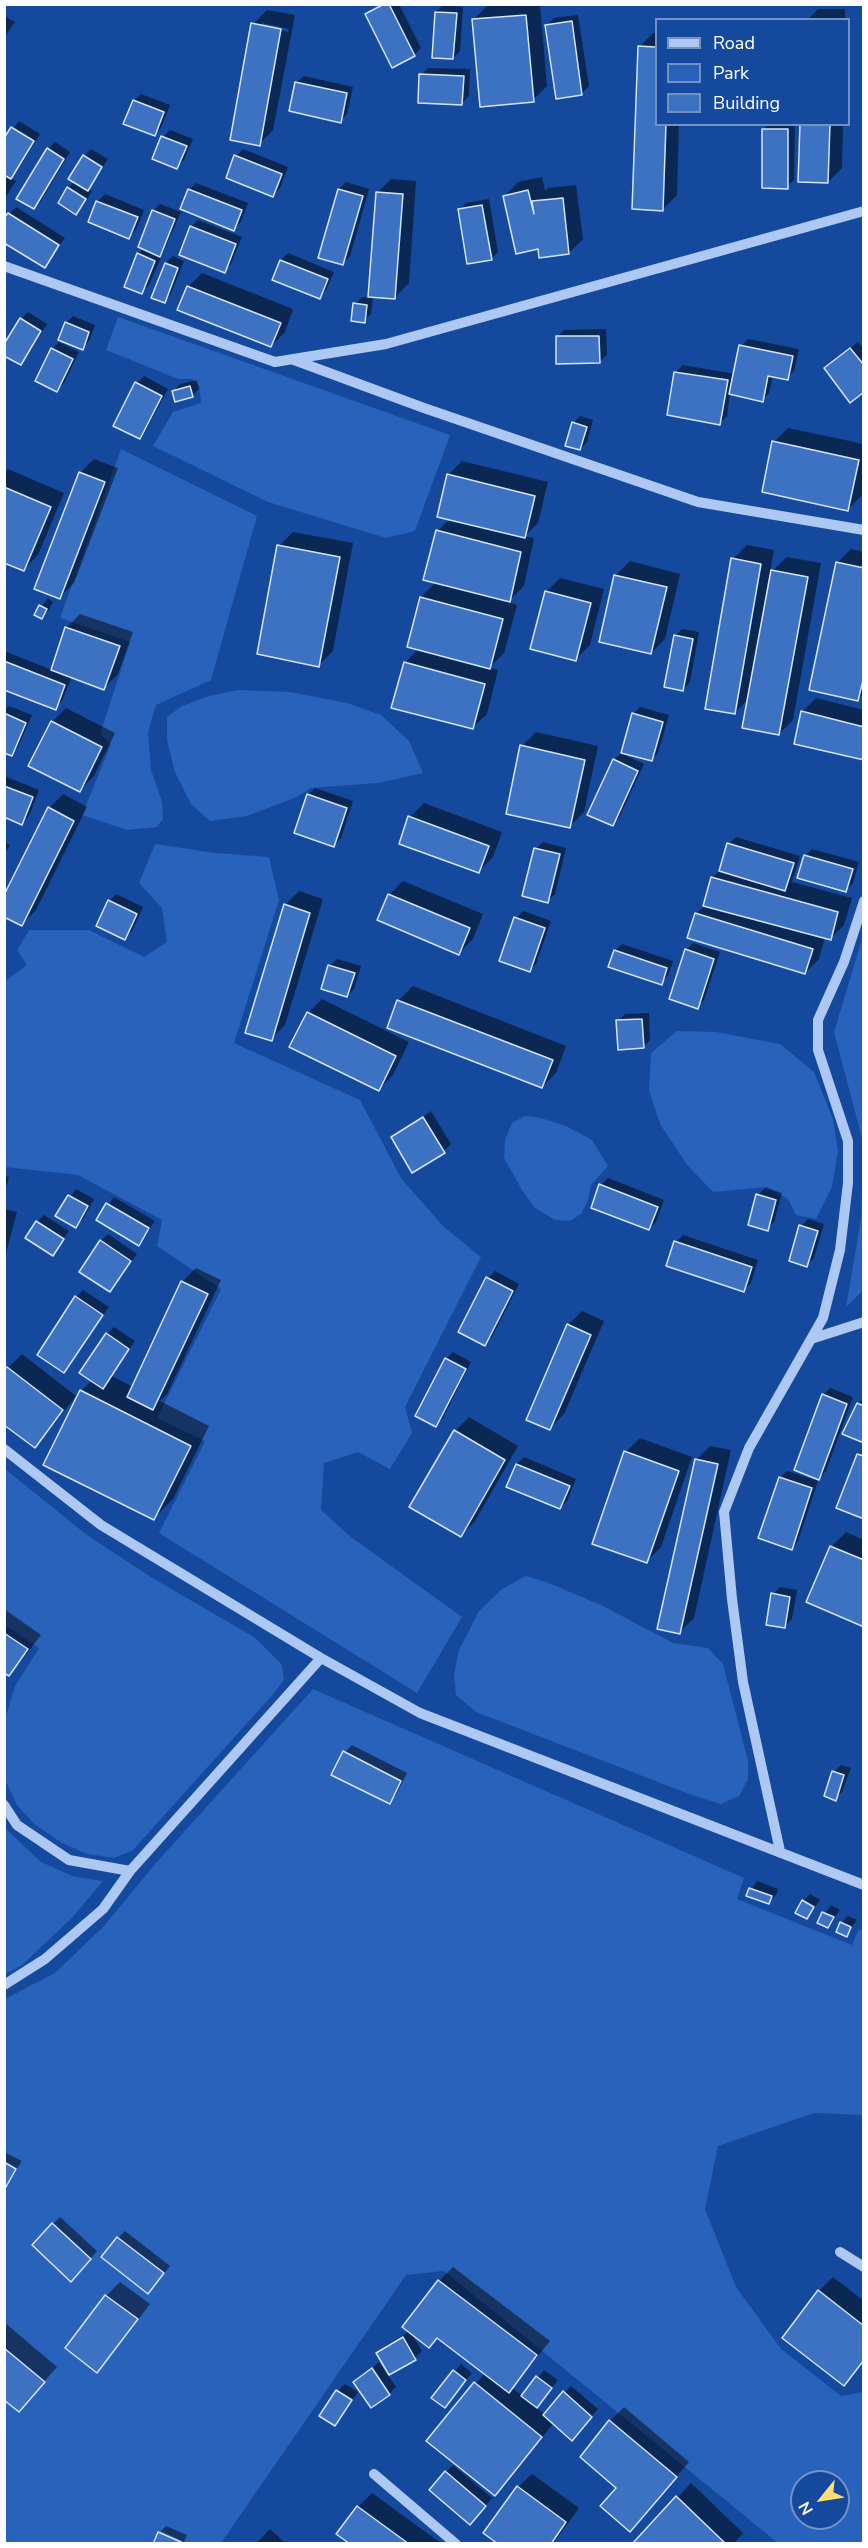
<!DOCTYPE html>
<html>
<head>
<meta charset="utf-8">
<style>
	body { margin:0 }
	#map { position:relative; width:868px; height:2548px; overflow:hidden; background:#15499d; font-family:"Nunito Sans",sans-serif }
	canvas { display:block }
	.frame { position:absolute; inset:0; border:6px solid #fff; pointer-events:none }
	.legend { position:absolute; left:655px; top:18px; width:195px; height:108px; box-sizing:border-box; background:#15499d; border:2px solid #7392c4; margin:0; padding:8px 10px; list-style:none; font-size:18px; color:#fff }
	.legend li { display:flex; align-items:center; gap:12px; height:30px }
	.legend b { width:30px; border:2px solid #7392c4 }
	.north { position:absolute; left:790px; top:2470px; width:60px; height:60px; box-sizing:border-box; background:#15499d; border:2px solid #7392c4; border-radius:50%; rotate:240deg; font-size:16px; font-weight:700; line-height:24px; text-align:center; color:#fff }
	.north::after { content:''; display:block; margin:auto; width:21px; height:27px; background:#ffdd6e; clip-path:polygon(50% 0,100% 100%,50% 72%,0 100%) }
</style>
</head>
<body>
<div id="map">
<canvas width="868" height="2548"></canvas>
<div class="frame"></div>
<ul class="legend">
<li><b style="height:8px;background:#acc8f3"></b>Road</li>
<li><b style="height:16px;background:#2862ba"></b>Park</li>
<li><b style="height:16px;background:#3d72c3"></b>Building</li>
</ul>
<div class="north">N</div>
</div>
<script>
const ctx = document.querySelector('canvas').getContext('2d');
ctx.lineJoin = 'round';
function fill(path, color) {
  ctx.fillStyle = color;
  ctx.fill(path, 'evenodd');
}
function shape(rows) {
  const path = new Path2D();
  for (const r of rows) {
    path.moveTo(r[0], r[1]);
    for (let i = 2; i < r.length; i += 2) path.lineTo(r[i], r[i + 1]);
  }
  return path;
}
function stroke(path, color, width, dash) {
  ctx.strokeStyle = color;
  ctx.lineWidth = width;
  ctx.lineCap = dash ? 'butt' : 'round';
  ctx.setLineDash(dash || []);
  ctx.stroke(path);
}
fill(shape([
	[118,317,450,435,415,531,386,538,268,502,153,446,173,412,201,403,199,386,192,379,178,379,106,350],
	[121,449,257,516,211,680,156,705,148,732,151,770,162,802,163,819,157,827,127,830,82,815,111,744,100,734,130,642,60,618],
	[238,690,290,692,347,703,381,715,409,741,423,773,378,783,311,788,299,796,247,816,210,821,191,804,175,772,167,740,167,717,182,706,209,696],
	[155,844,215,853,269,857,279,900,234,1043,360,1100,401,1178,443,1226,481,1257,405,1407,412,1433,390,1469,358,1452,324,1463,321,1510,351,1537,462,1617,417,1693,159,1533,205,1441,157,1418,221,1289,157,1246,162,1220,78,1175,5,1167,5,981,27,965,17,950,29,930,89,930,144,957,167,942,162,908,139,883],
	[863,936,864,936,863,1142,834,1032],
	[677,1031,716,1032,780,1044,814,1072,833,1119,838,1151,832,1187,816,1219,796,1215,788,1199,768,1187,713,1192,688,1166,660,1124,649,1090,651,1053],
	[525,1116,541,1118,566,1126,592,1140,608,1166,591,1185,588,1200,581,1214,570,1221,555,1220,535,1208,522,1190,504,1158,505,1140,512,1123],
	[863,1164,863,1290,846,1307,861,1219],
	[5,1469,87,1535,154,1579,254,1637,282,1665,284,1679,276,1691,133,1850,114,1858,87,1854,62,1843,34,1824,17,1805,5,1780,5,1719,15,1686,39,1648,5,1625],
	[526,1576,549,1583,603,1606,673,1643,708,1648,723,1664,748,1761,748,1779,739,1796,721,1804,692,1795,476,1712,456,1695,454,1674,459,1650,479,1611,502,1589],
	[313,1689,744,1878,737,1899,852,1945,859,1929,863,1931,863,2115,814,2113,718,2146,705,2209,736,2287,781,2349,841,2396,863,2392,863,2543,778,2543,444,2271,406,2275,221,2543,5,2544,5,1999,55,1973,104,1926,156,1863],
	[802,2482,838,2482,838,2518,802,2518],
	[5,1828,41,1862,75,1877,103,1881,72,1918,22,1965,5,1974]
]), '#2862ba');
fill(shape([
	[380,4,399,4,421,48,414,55,367,15],
	[540,4,547,86,533,100,473,20,487,6],
	[443,5,463,7,460,51,453,58,436,12],
	[818,9,845,9,845,20,807,20],
	[267,10,295,15,273,130,259,144,253,24],
	[262,23,289,29,288,32,262,26],
	[578,15,589,86,582,93,547,25,554,18],
	[4,16,15,22,4,38],
	[653,33,656,33,656,124,679,124,677,195,663,209,639,47],
	[428,68,470,69,469,96,462,103,421,75],
	[304,76,353,87,347,114,340,121,296,83],
	[141,94,170,105,161,128,154,135,134,101],
	[19,121,40,134,18,170,11,178,16,181,4,200,4,141],
	[769,124,795,124,794,180,787,187,764,129],
	[801,124,843,124,842,168,828,182],
	[170,130,193,139,184,160,177,167,154,158,163,137],
	[55,142,70,152,41,201,34,208,48,149],
	[91,149,108,159,88,189,92,191,83,206,76,213,68,188,75,181,84,156],
	[243,149,288,167,280,188,273,195,236,156],
	[542,177,545,191,548,188,576,185,583,239,569,253,539,248,504,197,518,182],
	[391,179,416,181,409,283,395,297,373,296,371,314,364,321,355,304,362,297,370,298,377,193],
	[346,182,369,189,350,256,343,263,320,257,339,189],
	[196,183,248,203,241,222,234,229,189,190],
	[105,194,144,210,136,230,129,237,90,222,98,201],
	[489,199,498,252,491,259,459,210,466,203],
	[160,204,181,212,149,285,142,292,138,254,144,248,153,211],
	[16,207,65,238,44,266,9,214],
	[198,220,242,237,231,264,224,271,191,227],
	[288,253,334,272,326,290,319,297,274,279,281,260],
	[173,256,184,261,171,294,164,301,153,297,166,263],
	[202,273,293,309,285,332,271,346,188,287],
	[28,312,47,324,27,357,20,363,21,319],
	[73,316,95,325,89,341,82,348,66,323],
	[606,329,607,355,599,362,557,337,564,330],
	[748,339,799,349,794,371,787,378,773,376,769,393,762,400,730,393,727,416,720,423,676,372,683,365,735,374,741,346],
	[59,342,79,352,64,383,57,390,52,349],
	[858,342,864,349,864,390,826,368],
	[144,376,168,389,146,430,140,437,137,383],
	[197,380,199,389,192,396,173,392,180,384],
	[580,416,593,420,587,442,580,449,573,423],
	[788,428,864,444,862,495,848,509,774,442],
	[94,459,118,468,74,583,60,597,80,473],
	[462,461,548,482,538,523,525,536,534,538,524,586,508,602,517,605,504,653,489,668,498,670,487,714,472,728,405,663,419,648,421,597,436,582,437,531,450,519,448,475],
	[8,469,64,493,38,555,24,569,4,561,4,473],
	[293,532,353,543,333,651,319,665,279,546],
	[747,545,774,550,770,573,787,557,821,563,793,720,779,734,749,698,735,713,733,559],
	[851,549,864,552,864,693,858,699,837,563],
	[630,561,680,574,665,639,651,653,616,575],
	[560,578,604,589,590,645,576,659,546,592],
	[48,598,53,602,49,610,42,617,36,614],
	[80,614,133,632,118,674,104,688,72,676,62,701,55,708,4,688,4,651,52,670,66,628],
	[682,629,699,632,690,682,683,690,675,636],
	[816,698,864,710,864,759,802,712],
	[9,706,32,715,18,747,11,754,4,751,4,710],
	[640,707,669,715,658,753,651,760,633,714],
	[66,708,115,733,94,776,80,790,52,722],
	[536,732,598,746,584,812,570,826,522,746],
	[621,753,644,764,619,818,612,825,614,760],
	[4,776,39,790,29,816,22,823,4,816],
	[315,788,353,801,341,838,334,845,308,795],
	[63,794,87,807,36,910,22,924,49,808],
	[424,803,502,832,493,857,479,871,410,817],
	[736,837,800,856,792,882,852,898,844,925,830,939,825,937,819,959,805,973,696,914,705,905,712,878,721,869,729,844],
	[4,842,10,845,4,855],
	[543,842,566,848,555,894,548,901,536,849],
	[812,849,859,862,853,883,846,890,805,856],
	[403,881,483,914,473,939,459,953,389,895],
	[299,891,323,899,285,1025,271,1039,285,905],
	[116,894,143,907,132,931,125,938,109,901],
	[523,911,551,921,536,964,529,971,516,918],
	[693,943,720,952,704,1000,697,1007,686,950],
	[622,944,673,961,668,976,661,983,615,951],
	[337,959,361,966,354,989,347,996,330,966],
	[413,986,566,1046,556,1073,542,1087,389,1027,399,1000],
	[322,999,409,1042,393,1075,379,1089,308,1013],
	[649,1013,650,1040,643,1047,618,1021,625,1014],
	[431,1111,451,1144,444,1151,393,1138],
	[4,1176,9,1177,4,1195],
	[608,1178,664,1200,656,1222,649,1229,601,1185],
	[765,1188,782,1193,774,1222,767,1229,758,1195],
	[76,1189,94,1199,83,1219,76,1226,57,1215],
	[114,1197,155,1221,139,1244,98,1220],
	[4,1209,17,1212,4,1260],
	[44,1215,69,1231,52,1254,37,1222],
	[808,1219,824,1224,814,1258,807,1265,801,1226],
	[108,1234,137,1254,109,1291,101,1241],
	[683,1235,758,1260,751,1283,744,1290,676,1242],
	[196,1268,221,1280,167,1394,160,1401,209,1426,173,1499,154,1518,45,1464,81,1391,92,1380,107,1334,114,1327,135,1341,112,1376,133,1387,182,1282],
	[495,1271,519,1284,492,1337,485,1344,488,1278],
	[83,1290,109,1307,64,1371,76,1297],
	[582,1311,604,1321,564,1414,550,1428,568,1325],
	[453,1352,471,1362,443,1418,436,1425,446,1359],
	[22,1354,76,1396,48,1432,34,1446,8,1368],
	[830,1388,853,1397,826,1471,819,1478,823,1395],
	[864,1398,864,1442,858,1404],
	[469,1417,518,1446,475,1521,461,1535,455,1431],
	[640,1438,692,1457,661,1547,647,1561,626,1452],
	[710,1446,731,1450,694,1618,680,1632,696,1460],
	[524,1457,576,1479,567,1501,560,1508,517,1464],
	[787,1471,818,1481,798,1541,791,1548,780,1478],
	[846,1532,864,1540,864,1626,808,1601,832,1546],
	[780,1587,797,1590,792,1619,785,1626,773,1594],
	[4,1609,41,1635,22,1660,9,1674,4,1671],
	[352,1745,407,1773,396,1795,389,1802,345,1752],
	[841,1765,851,1768,842,1792,835,1799,834,1772],
	[757,1881,778,1889,776,1895,769,1902,748,1895],
	[810,1894,820,1900,807,1918,803,1901],
	[831,1905,840,1910,828,1926,819,1922],
	[848,1916,857,1920,846,1935,841,1923],
	[4,2152,22,2161,6,2185,4,2184],
	[60,2217,97,2251,78,2273,53,2224],
	[125,2231,170,2266,155,2285,118,2238],
	[453,2267,550,2341,512,2388,523,2396,544,2370,558,2380,536,2407,545,2415,571,2386,598,2409,579,2432,554,2423,494,2494,428,2441,485,2373,439,2281],
	[833,2277,864,2301,864,2362,844,2384,819,2291],
	[120,2282,150,2304,110,2357,97,2371,67,2348,106,2296],
	[4,2322,57,2367,19,2410,4,2398],
	[410,2331,422,2351,415,2358,378,2353,385,2346],
	[379,2362,396,2387,389,2394,355,2382],
	[461,2364,472,2373,451,2399,433,2398],
	[345,2384,358,2392,335,2424,338,2391],
	[624,2407,689,2462,630,2530,618,2487,610,2421],
	[453,2465,492,2498,477,2516,446,2472],
	[532,2474,579,2508,553,2544,500,2544,518,2487],
	[691,2483,743,2533,733,2544,634,2544],
	[372,2493,442,2544,352,2544,358,2507],
	[166,2526,187,2535,184,2542,161,2531],
	[270,2529,286,2544,256,2544]
]), '#0007');
const building = shape([
	[384,4,389,4,415,56,392,68,365,14,384,4],
	[435,12,457,13,453,59,432,58,435,12],
	[526,15,534,102,480,107,472,19,526,15],
	[572,21,582,95,556,99,545,25,572,21],
	[251,23,281,29,260,146,230,140,251,23],
	[638,46,656,47,656,124,666,124,663,211,632,209,638,46],
	[419,74,464,76,462,105,418,103,419,74],
	[295,82,347,93,341,123,289,111,295,82],
	[133,100,164,112,155,136,123,124,133,100],
	[800,124,830,124,828,183,798,182,800,124],
	[11,127,34,141,11,179,4,175,4,138,11,127],
	[762,129,788,129,788,189,762,188,762,129],
	[161,136,187,146,177,169,152,159,161,136],
	[47,148,64,159,34,209,16,199,47,148],
	[83,155,102,167,88,191,68,179,83,155],
	[234,155,282,174,273,197,226,178,234,155],
	[67,187,86,199,76,215,58,203,67,187],
	[188,189,242,210,234,231,180,209,188,189],
	[338,189,363,196,343,265,318,258,338,189],
	[528,190,534,214,532,201,563,198,569,254,539,258,538,249,516,254,503,196,528,190],
	[376,192,403,194,395,299,368,297,376,192],
	[96,201,138,217,129,239,88,222,96,201],
	[482,205,492,260,467,264,458,209,482,205],
	[152,210,175,219,160,257,138,247,152,210],
	[8,213,59,245,45,268,4,243,4,218,8,213],
	[190,226,236,244,225,273,179,255,190,226],
	[137,253,155,261,142,294,124,287,137,253],
	[280,260,328,279,320,299,272,280,280,260],
	[165,263,178,268,165,303,151,298,165,263],
	[187,286,281,323,271,347,177,310,187,286],
	[353,303,367,305,365,323,351,321,353,303],
	[20,318,41,331,21,365,4,356,4,344,20,318],
	[65,322,89,332,83,350,58,340,65,322],
	[556,336,599,336,600,363,556,364,556,336],
	[739,345,793,356,788,380,768,376,763,402,729,394,739,345],
	[51,348,73,359,57,392,35,381,51,348],
	[850,348,864,365,864,392,850,403,824,368,850,348],
	[674,372,728,380,720,425,667,415,674,372],
	[135,382,162,396,140,439,113,426,135,382],
	[190,386,193,397,175,402,172,391,190,386],
	[572,422,587,427,580,450,565,446,572,422],
	[772,441,859,460,848,511,762,492,772,441],
	[79,472,105,482,60,599,34,589,79,472],
	[447,474,535,496,525,538,437,517,447,474],
	[4,487,51,507,24,571,4,563,4,487],
	[436,530,521,552,510,602,423,580,436,530],
	[277,545,340,557,319,667,257,654,277,545],
	[731,558,761,564,735,714,705,709,731,558],
	[836,562,864,568,864,676,858,701,809,690,836,562],
	[771,570,808,577,779,735,742,728,771,570],
	[614,575,667,587,651,654,599,642,614,575],
	[545,591,591,603,576,661,530,649,545,591],
	[420,597,503,619,490,669,407,647,420,597],
	[39,605,47,609,42,619,34,615,39,605],
	[65,627,120,646,104,690,51,670,65,627],
	[674,635,693,639,683,691,664,687,674,635],
	[4,661,65,685,56,710,4,690,4,661],
	[404,662,485,684,473,729,391,708,404,662],
	[801,711,864,727,864,760,794,744,801,711],
	[4,713,26,723,12,756,4,753,4,713],
	[632,713,663,722,652,761,621,753,632,713],
	[51,721,102,747,80,792,28,766,51,721],
	[520,745,585,760,570,828,506,814,520,745],
	[613,759,638,771,613,826,587,815,613,759],
	[4,786,33,797,22,825,4,817,4,786],
	[307,794,347,808,334,847,294,833,307,794],
	[48,807,74,821,22,926,4,917,4,895,48,807],
	[408,816,489,846,479,873,399,844,408,816],
	[727,843,794,863,785,891,719,871,727,843],
	[534,848,560,854,548,903,522,896,534,848],
	[804,855,853,869,846,892,797,878,804,855],
	[711,877,838,912,831,940,703,906,711,877],
	[388,894,470,928,459,955,377,920,388,894],
	[108,900,137,914,125,940,96,926,108,900],
	[284,904,310,913,272,1041,245,1033,284,904],
	[695,913,813,949,805,974,687,938,695,913],
	[514,917,545,928,530,972,499,961,514,917],
	[685,949,714,959,698,1009,669,999,685,949],
	[614,950,667,968,662,985,608,967,614,950],
	[328,965,355,973,347,997,321,989,328,965],
	[397,1000,553,1060,542,1088,387,1028,397,1000],
	[307,1012,396,1056,379,1091,289,1047,307,1012],
	[642,1019,644,1048,618,1050,616,1020,642,1019],
	[423,1117,445,1153,412,1173,391,1137,423,1117],
	[599,1184,658,1207,649,1230,591,1208,599,1184],
	[756,1194,776,1200,768,1231,748,1225,756,1194],
	[68,1195,88,1206,76,1228,55,1216,68,1195],
	[106,1203,149,1228,139,1246,96,1220,106,1203],
	[36,1221,64,1239,53,1256,25,1238,36,1221],
	[799,1225,818,1231,807,1267,789,1261,799,1225],
	[100,1240,131,1261,110,1292,79,1272,100,1240],
	[674,1241,752,1267,744,1292,666,1266,674,1241],
	[486,1277,513,1291,485,1346,458,1332,486,1277],
	[181,1281,208,1294,153,1410,127,1397,181,1281],
	[75,1296,103,1315,64,1373,37,1355,75,1296],
	[567,1324,591,1335,550,1430,526,1420,567,1324],
	[106,1333,129,1349,103,1389,79,1373,106,1333],
	[445,1358,466,1369,436,1427,415,1416,445,1358],
	[7,1367,63,1410,35,1448,4,1425,4,1370,7,1367],
	[80,1390,191,1446,154,1520,43,1465,80,1390],
	[822,1394,847,1404,819,1480,794,1470,822,1394],
	[857,1403,864,1406,864,1443,842,1434,857,1403],
	[454,1430,505,1460,461,1537,409,1507,454,1430],
	[624,1451,679,1471,647,1563,592,1544,624,1451],
	[857,1454,864,1456,864,1519,836,1508,857,1454],
	[695,1459,718,1464,680,1634,657,1629,695,1459],
	[516,1464,570,1486,560,1509,506,1487,516,1464],
	[779,1477,812,1488,792,1550,758,1538,779,1477],
	[830,1546,864,1560,864,1627,806,1602,830,1546],
	[771,1593,790,1597,785,1628,766,1625,771,1593],
	[4,1633,28,1649,9,1676,4,1673,4,1633],
	[343,1751,401,1781,390,1804,331,1775,343,1751],
	[832,1771,844,1775,836,1801,824,1796,832,1771],
	[749,1888,772,1896,769,1904,746,1896,749,1888],
	[802,1900,814,1907,807,1919,795,1913,802,1900],
	[822,1912,834,1917,828,1928,817,1923,822,1912],
	[840,1922,851,1927,847,1937,836,1932,840,1922],
	[4,2162,16,2169,6,2187,4,2186,4,2162],
	[52,2223,91,2259,71,2282,32,2245,52,2223],
	[117,2237,164,2273,148,2294,101,2257,117,2237],
	[438,2280,537,2355,509,2393,437,2338,429,2348,402,2327,438,2280],
	[818,2290,864,2326,864,2360,844,2386,782,2338,818,2290],
	[105,2295,138,2319,97,2373,65,2348,105,2295],
	[403,2337,416,2360,389,2375,376,2353,403,2337],
	[4,2348,45,2382,19,2412,4,2400,4,2348],
	[372,2368,390,2395,371,2408,353,2382,372,2368],
	[453,2370,466,2380,445,2408,431,2398,453,2370],
	[536,2376,552,2388,537,2408,521,2396,536,2376],
	[474,2382,542,2437,495,2496,426,2441,474,2382],
	[336,2390,352,2400,335,2426,319,2416,336,2390],
	[563,2391,592,2417,572,2441,543,2415,563,2391],
	[609,2420,677,2477,630,2532,600,2506,616,2488,580,2457,609,2420],
	[445,2471,486,2506,470,2525,429,2490,445,2471],
	[517,2486,566,2522,551,2544,498,2544,483,2533,517,2486],
	[676,2496,726,2544,632,2544,676,2496],
	[357,2506,409,2544,350,2544,336,2534,357,2506],
	[158,2532,181,2542,181,2544,153,2544,158,2532]
]);
fill(building, '#3d72c3');
stroke(building, '#d4e4fd', 1.5);
stroke(shape([
	[4,266,275,362,386,344,864,211],
	[294,360,424,408,698,502,864,530],
	[811,1339,864,1322],
	[4,1449,101,1525,321,1658,420,1713,864,1885],
	[4,1805,17,1825,69,1860,130,1871],
	[780,1851,743,1682,732,1599,724,1512,749,1448,823,1318,840,1250,848,1183,848,1141,818,1050,818,1020,844,962,864,901],
	[4,1985,45,1959,103,1909,130,1871,321,1658],
	[840,2252,864,2267],
	[374,2474,456,2544]
]), '#acc8f3', 10);
</script>
</body>
</html>
